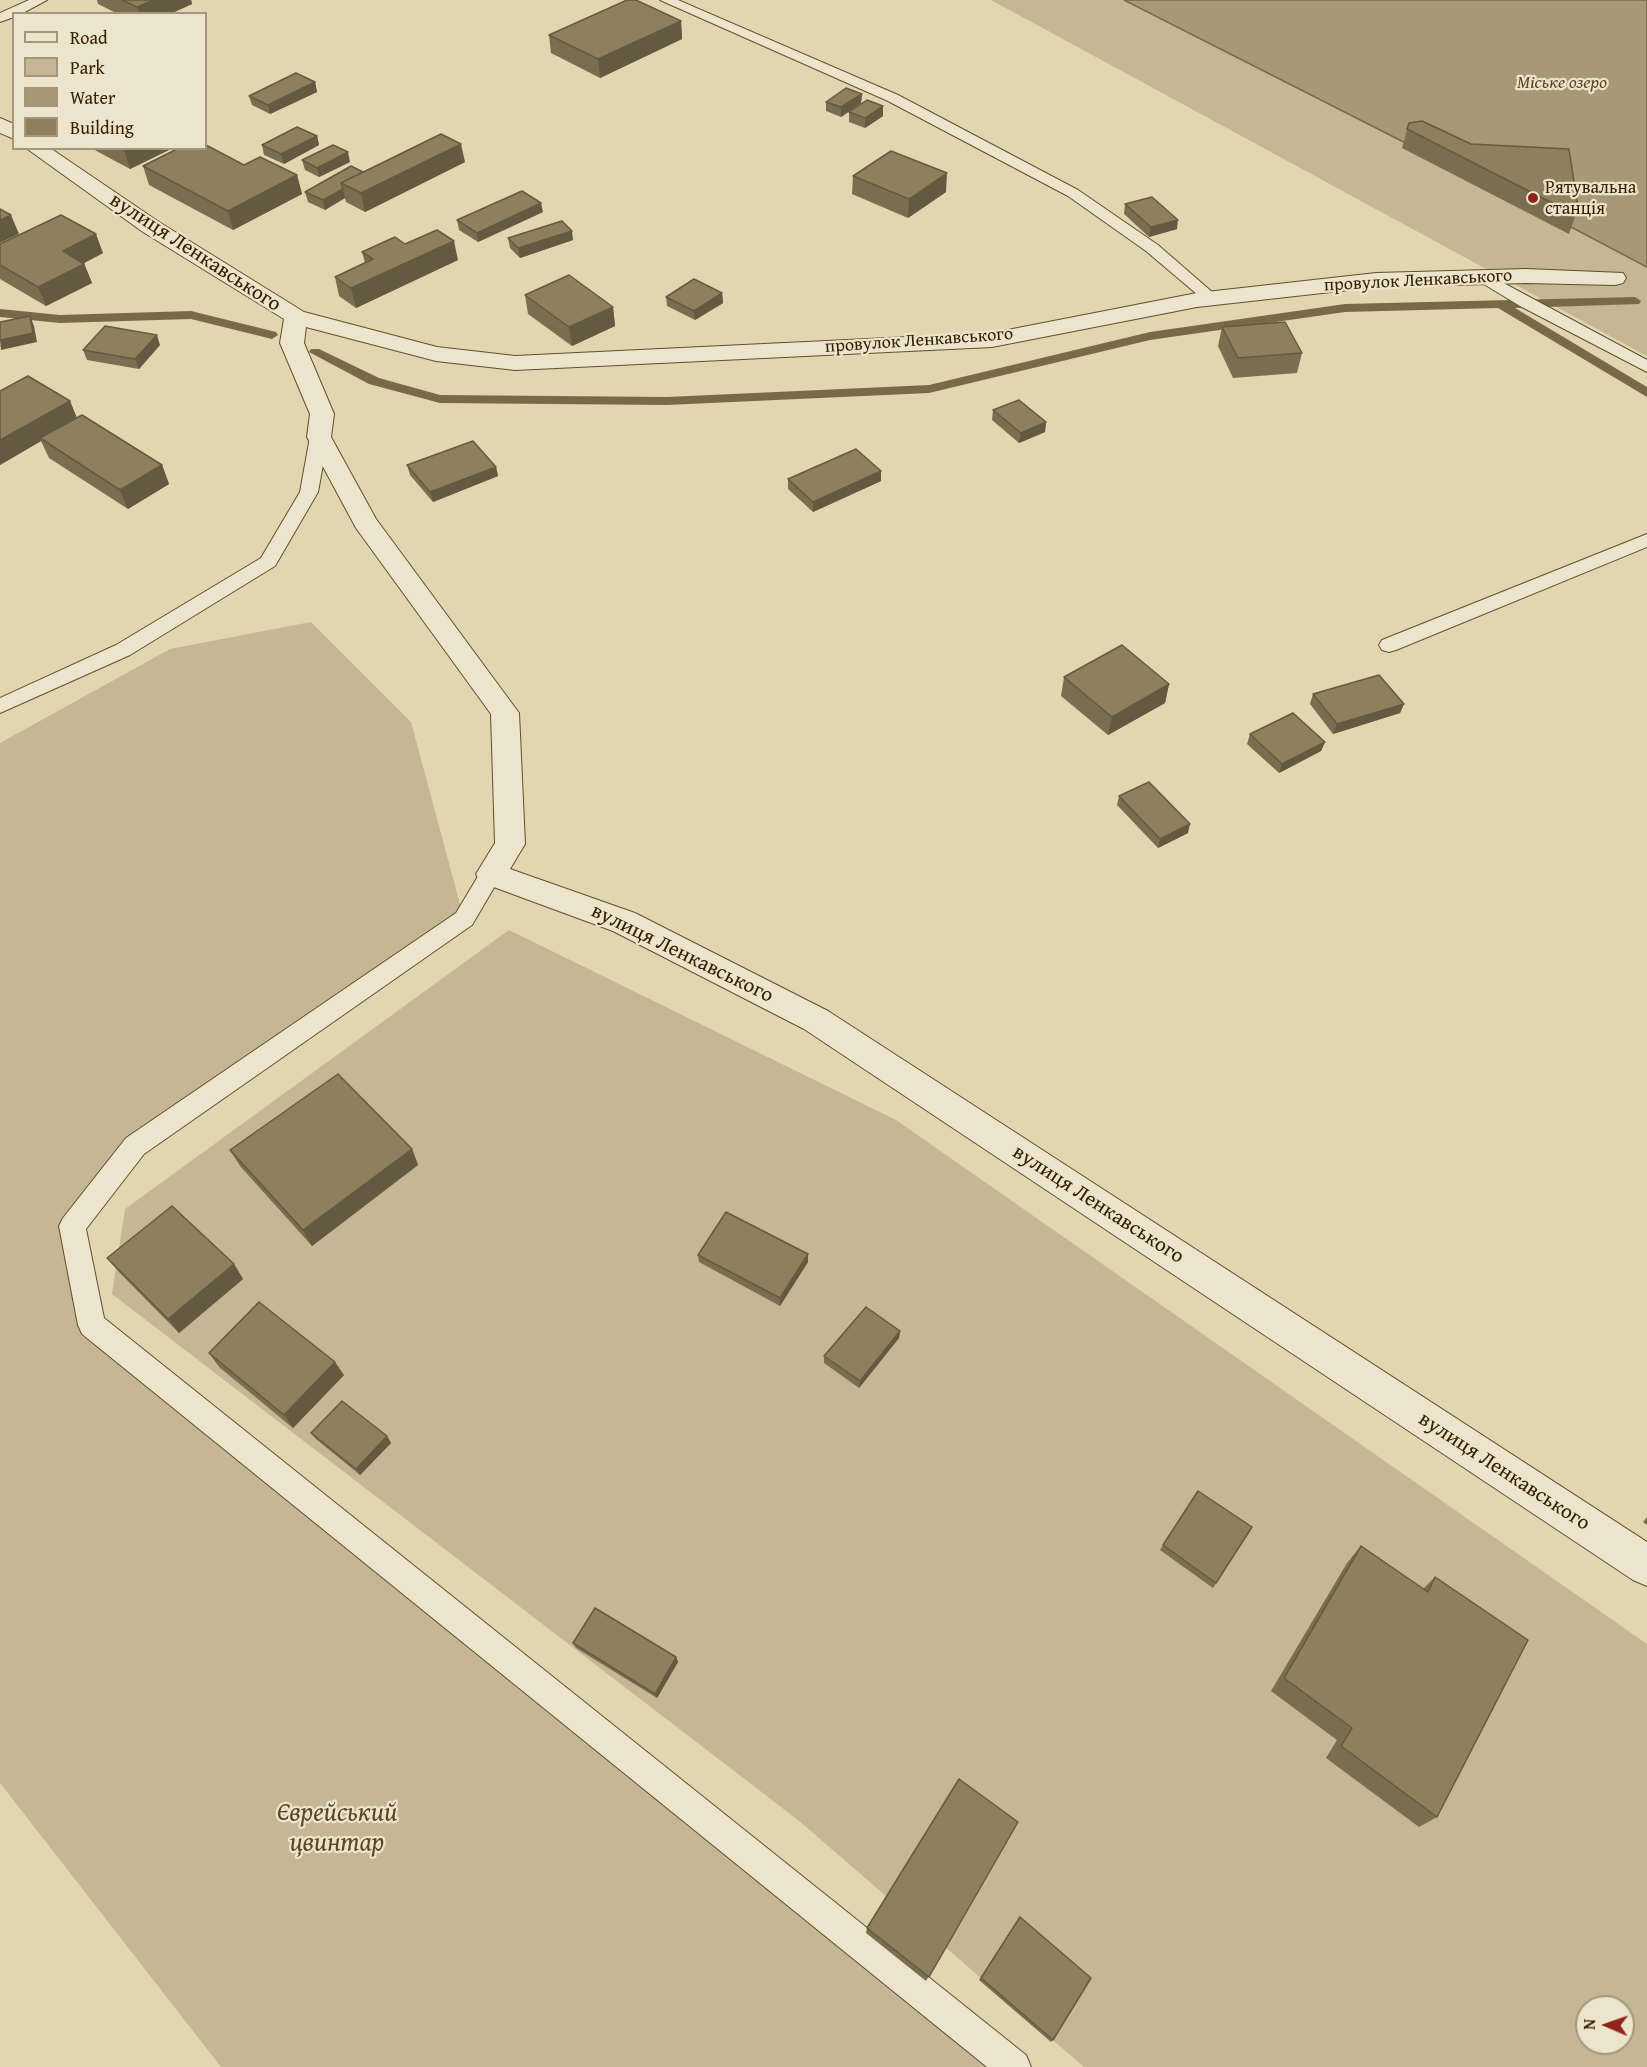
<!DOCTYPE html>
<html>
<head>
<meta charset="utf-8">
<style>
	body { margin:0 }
	#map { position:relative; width:1647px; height:2067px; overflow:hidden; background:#e2d6b1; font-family:"Gentium Book Plus",serif }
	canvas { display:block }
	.legend { position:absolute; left:12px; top:12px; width:195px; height:138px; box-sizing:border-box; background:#ece4cc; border:2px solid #a3967c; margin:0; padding:8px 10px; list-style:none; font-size:18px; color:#362203 }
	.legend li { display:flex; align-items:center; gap:12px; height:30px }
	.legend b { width:30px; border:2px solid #a3967c }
	.north { position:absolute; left:1575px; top:1995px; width:60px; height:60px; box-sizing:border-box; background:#ece4cc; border:2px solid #a3967c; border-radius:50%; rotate:272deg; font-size:16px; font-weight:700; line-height:24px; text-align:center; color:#362203 }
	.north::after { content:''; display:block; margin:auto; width:21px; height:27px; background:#8f2418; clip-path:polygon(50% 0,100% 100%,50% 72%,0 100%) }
</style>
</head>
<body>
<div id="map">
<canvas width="1647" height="2067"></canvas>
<ul class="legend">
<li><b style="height:8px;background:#ece4cc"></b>Road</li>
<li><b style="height:16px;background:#c5b793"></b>Park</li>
<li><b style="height:16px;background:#a89976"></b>Water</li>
<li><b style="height:16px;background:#8f805d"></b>Building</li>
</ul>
<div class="north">N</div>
</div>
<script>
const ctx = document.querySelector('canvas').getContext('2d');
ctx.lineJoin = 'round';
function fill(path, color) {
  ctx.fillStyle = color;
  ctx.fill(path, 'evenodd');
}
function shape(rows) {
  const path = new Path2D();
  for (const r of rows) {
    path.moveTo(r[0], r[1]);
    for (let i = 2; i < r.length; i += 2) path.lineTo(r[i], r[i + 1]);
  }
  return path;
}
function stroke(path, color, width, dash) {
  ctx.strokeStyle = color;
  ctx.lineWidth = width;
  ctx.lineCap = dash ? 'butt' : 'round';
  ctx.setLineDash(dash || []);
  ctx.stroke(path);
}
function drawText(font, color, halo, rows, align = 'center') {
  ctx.font = font + ' "Gentium Book Plus",serif';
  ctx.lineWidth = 4.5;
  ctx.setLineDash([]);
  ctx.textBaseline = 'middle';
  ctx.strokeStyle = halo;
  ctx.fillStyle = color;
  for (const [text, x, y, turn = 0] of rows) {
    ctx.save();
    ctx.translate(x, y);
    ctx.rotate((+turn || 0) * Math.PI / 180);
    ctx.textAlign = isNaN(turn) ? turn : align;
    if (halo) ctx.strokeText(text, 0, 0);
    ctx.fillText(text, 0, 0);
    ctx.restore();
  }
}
fill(shape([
	[991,0,1647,0,1647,356,1488,270],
	[311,622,411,722,464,919,135,1146,72,1226,92,1325,1014,2067,221,2067,0,1783,0,743,170,649],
	[509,930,896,1120,1647,1644,1647,2067,1084,2067,798,1820,112,1294,125,1209],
	[1587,2007,1623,2007,1623,2043,1587,2043]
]), '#c5b793');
const water = shape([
	[1124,0,1647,0,1647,267,1571,227,1124,0]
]);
fill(water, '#a89976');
stroke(water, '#7a6948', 1.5);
fill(shape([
	[1635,297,1641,301,1639,304,1515,308,1647,387,1647,397,1498,308,1345,312,1150,340,929,393,667,405,440,403,369,384,309,352,311,349,319,349,379,378,440,395,667,397,929,385,1150,332,1345,304,1635,297],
	[0,309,60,315,191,311,276,332,278,335,272,339,191,319,60,323,0,317,0,309]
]), '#7a6948');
const service = shape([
	[29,0,47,0,21,14,14,14,14,17,0,22,0,13,29,0],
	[660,0,678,0,898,95,1078,190,1158,245,1219,298,1217,301,1205,301,1146,251,1068,196,888,101,660,0],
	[1483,272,1647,360,1647,372,1520,306,1477,280,1475,277,1483,272],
	[319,432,325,433,328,437,318,492,275,566,130,655,0,713,0,698,116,645,261,558,300,492,310,437,313,433,319,432],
	[1647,534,1647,547,1396,650,1389,652,1382,650,1379,645,1382,640,1647,534],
	[491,865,499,868,502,874,472,925,144,1154,86,1229,104,1318,1026,2055,1031,2067,987,2067,82,1334,78,1325,59,1226,63,1218,126,1138,456,913,483,868,491,865]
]);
const minor = shape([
	[0,118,14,124,14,139,0,133,0,118],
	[26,148,50,148,159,222,304,312,437,347,515,356,992,333,1197,293,1376,273,1526,269,1623,273,1626,278,1623,283,1615,285,1526,283,1376,287,1197,307,992,347,515,370,436,361,306,327,304,343,334,414,331,437,376,519,519,713,525,844,510,869,635,913,828,1011,1647,1542,1647,1586,1633,1580,804,1029,613,931,480,882,476,874,495,843,491,714,356,528,307,437,310,414,280,343,284,319,143,232,26,148]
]);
stroke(service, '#614f2e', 2);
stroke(minor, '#614f2e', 2);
fill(service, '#ece4cc');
fill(minor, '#ece4cc');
fill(shape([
	[97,0,191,0,192,4,170,14,118,14,98,4],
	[681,21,682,39,600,78,551,53,549,35],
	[315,82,317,92,270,114,252,105,249,96],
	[862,94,861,103,841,117,826,111,826,102],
	[883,106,883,116,865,128,849,122,849,112],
	[1409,123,1471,144,1578,208,1569,234,1402,148],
	[317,136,319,145,284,164,264,155,262,145],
	[91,148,173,148,130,169],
	[302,160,350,162,319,177,305,170],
	[465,162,365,212,346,202,345,198,325,210,308,202,305,192,363,172],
	[244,165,297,175,302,194,233,230,149,185,143,166],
	[853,176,946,192,908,218,852,194],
	[1125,204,1177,229,1149,237,1124,214],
	[543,212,478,242,459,230,457,220],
	[508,238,573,240,520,258,510,248],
	[0,244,103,253,84,263,92,283,46,306,0,279],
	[405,244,458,260,356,308,339,296,335,277,365,263,362,252],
	[722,293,723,303,695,320,667,306,666,297],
	[525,295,613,307,615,326,572,346,528,314],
	[1222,327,1302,353,1297,373,1233,378,1218,346],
	[160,345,139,369,87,360,83,350],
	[70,401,77,418,162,465,169,484,128,509,49,458,41,441,0,465],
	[993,410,1046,422,1045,432,1019,443,992,420],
	[407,465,496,467,498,476,433,502,410,475],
	[788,479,881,481,813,512,788,489],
	[1064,677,1169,684,1165,703,1108,735,1061,696],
	[1313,694,1404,704,1400,713,1333,734,1310,704],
	[1250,734,1325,742,1321,751,1279,773,1247,744],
	[1119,796,1188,833,1158,848,1117,805],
	[412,1149,418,1165,312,1246,240,1166,230,1150],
	[698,1255,808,1262,780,1306,699,1262],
	[107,1258,234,1264,243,1279,179,1333,119,1272],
	[900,1331,899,1338,859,1388,824,1363,824,1356],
	[209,1353,344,1375,293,1428,219,1367],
	[311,1433,387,1436,391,1443,360,1475,316,1439],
	[1647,1517,1647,1525,1643,1522],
	[1252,1527,1213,1588,1160,1550,1163,1545],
	[1361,1546,1423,1589,1435,1577,1437,1817,1419,1827,1326,1758,1337,1740,1271,1691,1347,1563],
	[573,1643,676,1657,678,1662,657,1698,576,1648],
	[1018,1822,926,1981,866,1933,867,1928],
	[1020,1917,1053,2040,1051,2042,979,1980]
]), '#7b6e50');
fill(shape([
	[154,0,191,0,192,4,170,14,140,14,137,7],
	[681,21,682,39,600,78,598,59],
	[315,82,317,92,270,114,268,105],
	[862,94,861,103,841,117,841,107],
	[883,106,883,116,865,128,865,118],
	[317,136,319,145,284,164,281,154],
	[461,144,465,162,365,212,361,193],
	[127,148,173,148,130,169,124,150],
	[348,152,350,162,319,177,317,168],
	[947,173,946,192,908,218,909,199],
	[297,175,302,194,233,230,228,211],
	[343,189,345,198,325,210,323,200],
	[541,203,543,212,478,242,477,233],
	[11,215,19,234,0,243,0,220],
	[1178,220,1177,229,1149,237,1151,227],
	[572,231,573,240,520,258,518,248],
	[96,234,103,253,71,270,63,251],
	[454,241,458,260,356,308,351,288],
	[84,264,92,283,46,306,38,287],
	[722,293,723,303,695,320,694,311],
	[613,307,615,326,572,346,569,327],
	[30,316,34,326,37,342,1,350,0,340],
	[157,335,160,345,139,369,135,359],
	[70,401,78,421,40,438,41,441,0,465,0,440],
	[1046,422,1045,432,1019,443,1021,433],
	[162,465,169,484,128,509,120,490],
	[496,467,498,476,433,502,430,492],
	[881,471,881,481,813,512,813,502],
	[1169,684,1165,703,1108,735,1112,717],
	[1404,704,1400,713,1333,734,1337,724],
	[1325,742,1321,751,1279,773,1282,764],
	[1190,824,1188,833,1158,848,1160,839],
	[412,1149,418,1165,312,1246,303,1230],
	[808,1254,808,1262,780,1306,780,1298],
	[234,1264,243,1279,179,1333,168,1319],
	[900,1331,899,1338,859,1388,860,1381],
	[335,1362,344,1375,293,1428,284,1415],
	[387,1436,391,1443,360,1475,356,1469],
	[676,1657,678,1662,657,1698,655,1694]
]), '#645a41');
const building = shape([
	[122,0,154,0,137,7,122,0],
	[627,0,636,0,681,21,598,59,549,35,627,0],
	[296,73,315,82,268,105,249,96,296,73],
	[846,88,862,94,841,107,826,102,846,88],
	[867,100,883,106,865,118,849,112,867,100],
	[1422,121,1471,144,1569,149,1578,208,1576,215,1407,129,1409,123,1422,121],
	[297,127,317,136,281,154,262,145,297,127],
	[441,134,461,144,361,193,341,183,441,134],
	[206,145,244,165,260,157,297,175,228,211,143,166,179,148,206,148,206,145],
	[333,145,348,152,317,168,302,160,333,145],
	[891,151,947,173,909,199,853,176,891,151],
	[351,166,363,172,341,183,343,189,323,200,305,192,351,166],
	[522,191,541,203,477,233,457,220,522,191],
	[1152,197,1178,220,1151,227,1125,204,1152,197],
	[0,209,11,215,0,220,0,209],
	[61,215,96,234,63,251,84,264,38,287,0,265,0,244,61,215],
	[562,221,572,231,518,248,508,238,562,221],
	[437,230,454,241,351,288,335,277,373,259,362,252,395,237,405,244,437,230],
	[569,275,613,307,569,327,525,295,569,275],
	[694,279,722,293,694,311,666,297,694,279],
	[30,316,33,333,0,340,0,322,30,316],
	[1285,322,1302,353,1238,358,1222,327,1285,322],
	[105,326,157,335,135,359,83,350,105,326],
	[28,376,70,401,0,440,0,391,28,376],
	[1019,400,1046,422,1021,433,993,410,1019,400],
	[82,415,162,465,120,490,40,438,82,415],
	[473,441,496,467,430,492,407,465,473,441],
	[856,449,881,471,813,502,788,479,856,449],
	[1122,645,1169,684,1112,717,1064,677,1122,645],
	[1379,675,1404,704,1337,724,1313,694,1379,675],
	[1293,713,1325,742,1282,764,1250,734,1293,713],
	[1149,782,1190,824,1160,839,1119,796,1149,782],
	[338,1074,412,1149,303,1230,230,1150,338,1074],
	[172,1206,234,1264,168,1319,107,1258,172,1206],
	[726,1212,808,1254,780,1298,698,1255,726,1212],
	[259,1302,335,1362,284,1415,209,1353,259,1302],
	[866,1307,900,1331,860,1381,824,1356,866,1307],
	[342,1401,387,1436,356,1469,311,1433,342,1401],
	[1198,1491,1252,1527,1216,1583,1163,1545,1198,1491],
	[1361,1546,1428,1592,1435,1577,1528,1640,1437,1817,1341,1746,1352,1728,1284,1678,1361,1546],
	[595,1608,676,1657,655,1694,573,1643,595,1608],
	[959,1779,1018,1822,929,1977,867,1928,959,1779],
	[1020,1917,1091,1978,1053,2040,981,1978,1020,1917]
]);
fill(building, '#8f805d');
stroke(building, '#645a41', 1.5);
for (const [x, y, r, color] of [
	[1533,198,6,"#8f2418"]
]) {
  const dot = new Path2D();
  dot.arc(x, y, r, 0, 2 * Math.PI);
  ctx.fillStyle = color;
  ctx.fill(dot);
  stroke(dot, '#ece4cc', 2);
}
drawText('italic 18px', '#584626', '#ece4cc', [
	["Міське озеро",1562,83]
]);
drawText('18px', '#362203', '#ece4cc', [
	["Рятувальна",1545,188],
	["станція",1545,209]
], 'left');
drawText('18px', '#362203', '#ece4cc', [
	["провулок Ленкавського",1418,281,-3],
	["провулок Ленкавського",919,341,-4]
]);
drawText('21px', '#362203', '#ece4cc', [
	["вулиця Ленкавського",195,253,33],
	["вулиця Ленкавського",682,954,26],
	["вулиця Ленкавського",1098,1205,33],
	["вулиця Ленкавського",1504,1472,33]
]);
drawText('italic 26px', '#5a4727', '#ece4cc', [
	["Єврейський",337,1813],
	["цвинтар",337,1843]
]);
</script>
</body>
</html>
